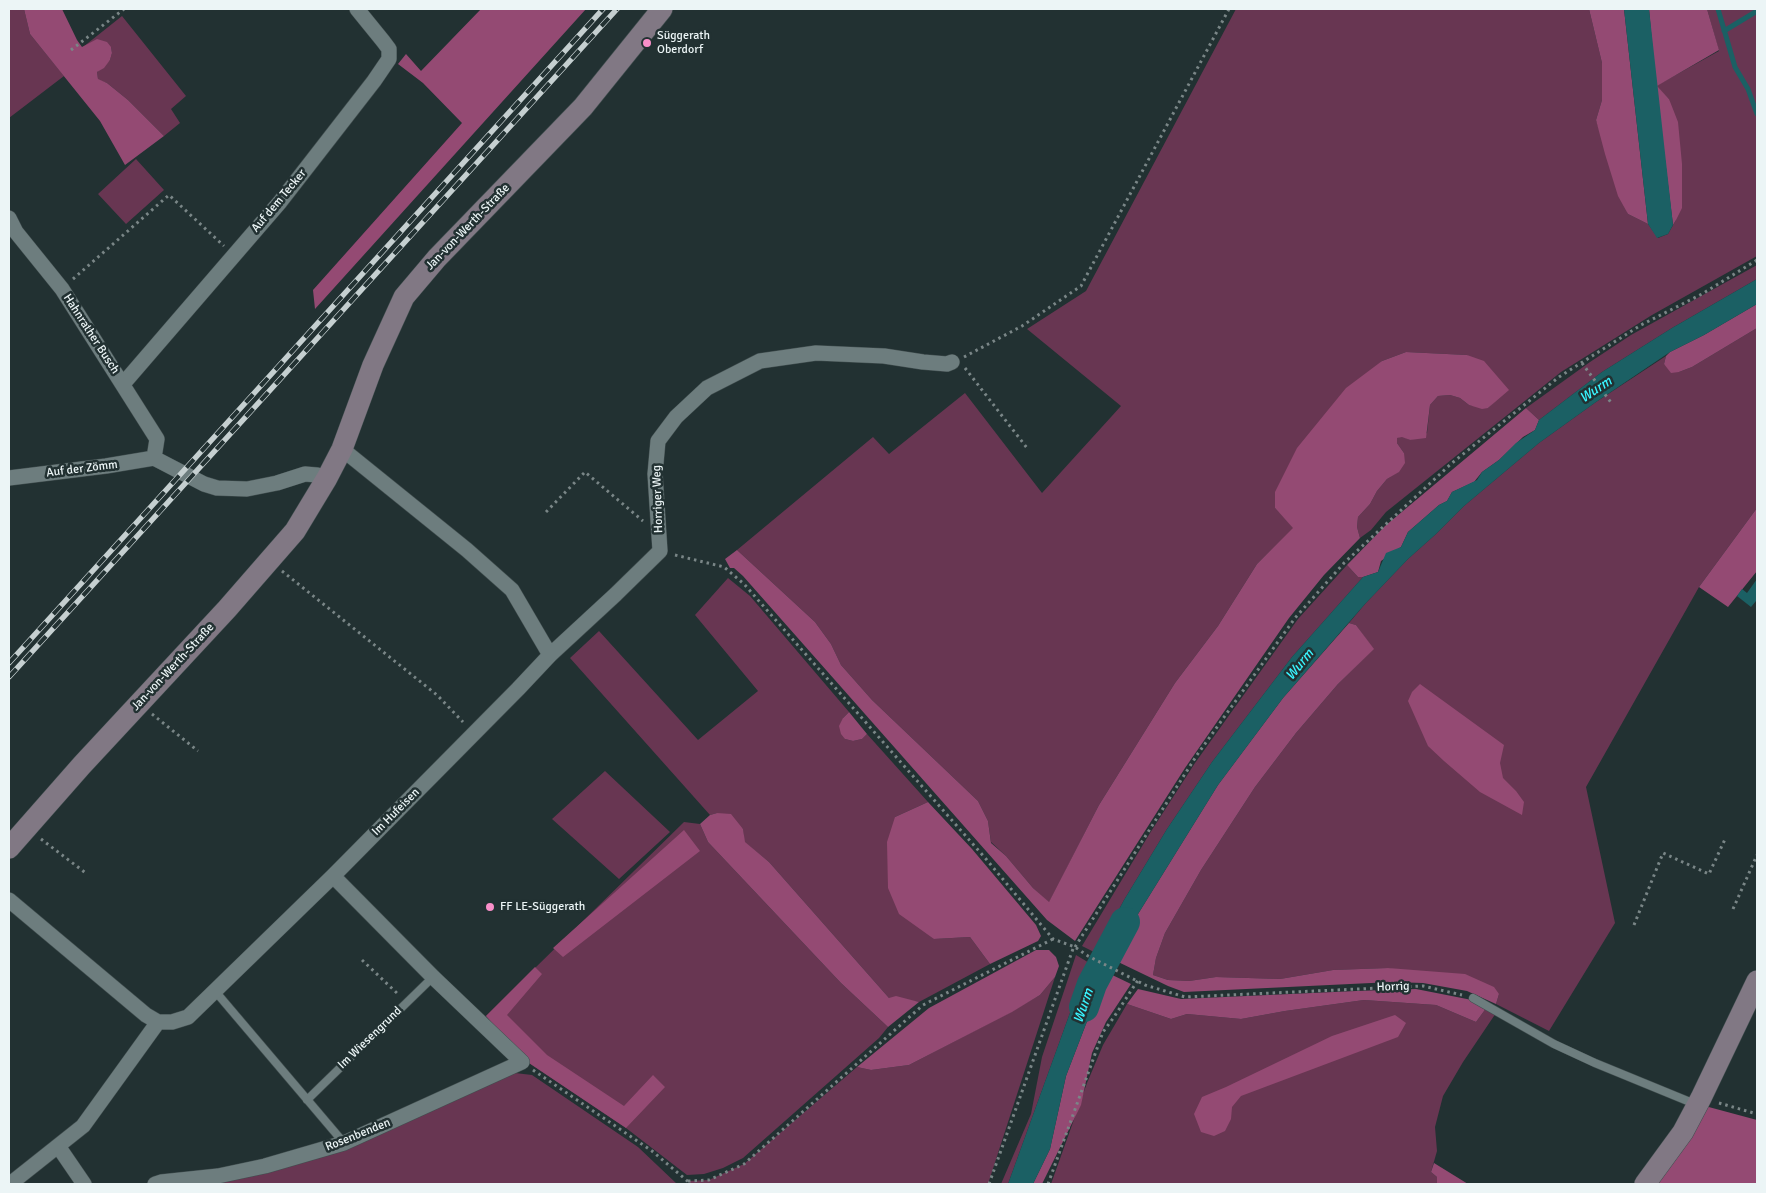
<!DOCTYPE html>
<html>
<head>
<meta charset="utf-8">
<style>
	body { margin:0 }
	#map { position:relative; width:1766px; height:1193px; overflow:hidden; background:#223132; font-family:Signika,sans-serif }
	canvas { display:block }
	.frame { position:absolute; inset:0; border:10px solid #ecf5f6; pointer-events:none }
</style>
</head>
<body>
<div id="map">
<canvas width="1766" height="1193"></canvas>
<div class="frame"></div>
</div>
<script>
const ctx = document.querySelector('canvas').getContext('2d');
ctx.lineJoin = 'round';
function fill(path, color) {
  ctx.fillStyle = color;
  ctx.fill(path, 'evenodd');
}
function shape(rows) {
  const path = new Path2D();
  for (const r of rows) {
    path.moveTo(r[0], r[1]);
    for (let i = 2; i < r.length; i += 2) path.lineTo(r[i], r[i + 1]);
  }
  return path;
}
function stroke(path, color, width, dash) {
  ctx.strokeStyle = color;
  ctx.lineWidth = width;
  ctx.lineCap = dash ? 'butt' : 'round';
  ctx.setLineDash(dash || []);
  ctx.stroke(path);
}
function drawText(font, color, halo, rows, align = 'center') {
  ctx.font = font + ' Signika,sans-serif';
  ctx.lineWidth = 5;
  ctx.setLineDash([]);
  ctx.textBaseline = 'middle';
  ctx.strokeStyle = halo;
  ctx.fillStyle = color;
  for (const [text, x, y, turn = 0] of rows) {
    ctx.save();
    ctx.translate(x, y);
    ctx.rotate((+turn || 0) * Math.PI / 180);
    ctx.textAlign = isNaN(turn) ? turn : align;
    if (halo) ctx.strokeText(text, 0, 0);
    ctx.fillText(text, 0, 0);
    ctx.restore();
  }
}
fill(shape([
	[9,9,24,9,30,34,64,76,9,118],
	[1236,9,1589,9,1602,63,1602,100,1596,120,1628,214,1648,224,1658,238,1668,234,1676,220,1669,99,1656,86,1719,51,1707,9,1757,9,1757,256,1652,315,1561,372,1386,512,1371,530,1360,538,1357,527,1358,517,1370,504,1377,491,1387,479,1398,472,1404,453,1397,443,1396,438,1402,436,1410,440,1427,433,1430,405,1438,396,1450,395,1460,398,1469,405,1488,408,1499,397,1467,355,1406,352,1382,361,1275,508,1294,528,1257,564,1218,626,1175,683,1099,805,1049,903,1033,888,1006,856,991,842,988,821,978,801,872,700,841,665,831,644,815,622,737,550,873,437,889,454,965,393,1042,493,1121,406,1027,329,1086,291],
	[122,16,186,96,171,109,180,123,164,136,128,100,107,83,98,80,97,72,110,60,112,53,111,47,83,47],
	[136,159,164,190,126,224,98,194],
	[1757,265,1757,279,1672,328,1602,372,1539,420,1526,408,1590,362,1631,335],
	[1757,328,1757,508,1699,587,1586,787,1615,923,1549,1031,1496,1004,1499,994,1388,968,1333,970,1280,979,1216,977,1189,981,1168,980,1153,975,1156,958,1165,933,1201,870,1255,787,1296,733,1338,684,1373,649,1356,625,1349,623,1365,604,1408,559,1436,534,1464,506,1539,443,1596,402,1666,356,1664,364,1679,372,1692,367],
	[1347,565,1358,577,1363,577,1292,657,1212,762,1167,829,1124,900,1096,953,1082,946,1150,833,1195,763,1298,619],
	[728,578,750,596,849,712,843,718,845,739,853,741,862,739,867,734,928,802,895,817,934,939,970,937,990,964,919,1002,889,998,769,862,744,842,743,829,717,813,710,815,570,658,599,631,698,740,758,691,695,615],
	[605,771,670,832,619,879,552,819],
	[684,822,700,824,708,842,841,983,888,1027,879,1038,743,1158,723,1168,704,1174,687,1175,626,1128,526,1061,486,1016],
	[1076,955,1091,964,1079,988,1008,1184,1001,1184,1031,1114,1042,1057],
	[1055,977,988,1184,691,1184,688,1181,709,1180,744,1164,857,1067,871,1070,909,1065,1009,1013,1040,995],
	[1364,1000,1436,1005,1476,1022,1487,1007,1496,1013,1463,1062,1443,1096,1435,1127,1437,1151,1431,1172,1437,1177,1437,1184,1051,1184,1087,1083,1103,1045,1127,1004,1171,1019,1187,1014,1241,1019,1285,1011],
	[515,1073,532,1075,638,1147,677,1184,202,1184,259,1172]
]), '#683652');
fill(shape([
	[24,9,62,9,77,40,82,47,97,39,107,42,111,47,112,53,110,60,104,68,97,72,98,79,107,83,128,100,164,136,125,165,100,121,30,34],
	[481,9,586,9,315,309,313,290,462,123,423,83,398,64,406,54,421,71],
	[1589,9,1624,9,1648,224,1628,214,1618,196,1605,154,1596,120,1602,100,1602,63],
	[1649,9,1707,9,1719,50,1657,86,1669,99,1678,122,1682,164,1682,208,1676,220,1673,225,1656,86],
	[1757,304,1757,328,1692,367,1679,372,1671,373,1664,364,1666,356,1670,352,1704,335],
	[1406,352,1467,355,1484,361,1509,390,1488,408,1482,409,1469,405,1460,398,1450,395,1438,396,1430,405,1426,438,1410,440,1402,437,1397,438,1397,443,1404,453,1405,463,1399,472,1387,479,1377,491,1370,504,1358,517,1357,527,1360,538,1324,575,1289,618,1185,768,1075,941,1047,920,743,576,734,568,730,568,725,559,737,550,815,622,831,644,841,665,872,700,978,801,988,821,991,843,1006,856,1033,888,1049,902,1099,805,1175,683,1218,626,1257,564,1293,528,1275,508,1275,492,1297,448,1346,388,1382,361],
	[1526,408,1539,420,1535,430,1523,437,1499,460,1482,472,1474,482,1452,492,1447,501,1439,505,1408,532,1401,547,1381,561,1378,572,1363,577,1358,577,1347,565,1385,526],
	[1757,508,1757,571,1728,607,1699,587],
	[1349,623,1356,625,1374,649,1338,684,1296,733,1255,787,1201,870,1165,933,1156,958,1153,975,1168,980,1189,981,1216,977,1280,979,1333,970,1388,968,1465,974,1494,987,1499,994,1496,1004,1467,991,1423,983,1392,982,1184,992,1168,986,1114,960,1125,935,1218,785,1283,698],
	[1420,684,1504,745,1500,763,1503,778,1516,791,1524,802,1522,815,1480,792,1444,761,1428,746,1408,701,1412,692],
	[849,712,867,734,862,739,853,741,845,739,841,734,839,726,843,718],
	[928,802,972,849,1036,925,1041,936,1038,941,990,964,970,937,934,939,899,914,888,888,887,842,895,817],
	[717,813,731,814,743,829,745,842,769,862,889,998,896,996,919,1002,888,1027,841,983,708,842,700,824,710,815],
	[684,830,700,851,563,957,553,948],
	[1036,950,1049,950,1056,957,1059,966,1055,977,1040,995,1012,1012,909,1065,871,1070,857,1067,929,1008],
	[535,967,542,974,507,1015,547,1055,624,1106,653,1075,665,1087,626,1128,526,1061,486,1016],
	[1106,972,1131,984,1106,1022,1092,1053,1081,1105,1042,1184,1033,1184,1050,1149,1066,1076],
	[1138,989,1181,999,1356,991,1416,989,1472,1000,1487,1007,1476,1022,1436,1005,1364,1000,1285,1011,1241,1019,1187,1014,1171,1019,1127,1004],
	[1395,1015,1406,1023,1398,1037,1241,1096,1232,1107,1231,1119,1225,1131,1214,1136,1201,1132,1194,1114,1202,1097,1226,1087,1332,1036],
	[1705,1106,1757,1120,1757,1184,1653,1184],
	[1434,1163,1468,1184,1437,1184,1437,1177,1431,1172]
]), '#944a73');
fill(shape([
	[1624,9,1649,9,1673,225,1668,234,1657,238,1648,224],
	[1757,279,1757,304,1704,335,1670,352,1596,402,1539,443,1464,506,1436,534,1408,559,1365,604,1283,698,1218,785,1125,935,1114,960,1096,953,1124,900,1167,829,1212,762,1292,657,1363,577,1378,572,1386,553,1401,547,1408,532,1439,505,1447,501,1452,492,1477,480,1482,472,1499,460,1516,443,1535,430,1539,420,1602,372,1672,328],
	[1757,579,1757,602,1756,601,1751,607,1737,596,1742,589,1747,593],
	[1091,964,1106,972,1066,1076,1050,1149,1033,1184,1008,1184,1079,988]
]), '#1b6064');
stroke(shape([
	[1718,9,1735,67,1748,89,1757,114],
	[1724,31,1757,11]
]), '#1b6064', 5);
stroke(shape([
	[1084,1007,1092,984,1125,922]
]), '#1b6064', 30);
const service = shape([
	[215,991,344,1143],
	[1473,998,1554,1044,1595,1063,1695,1104],
	[307,1100,433,977]
]);
const minor = shape([
	[9,218,16,232,62,289,157,439,154,458],
	[123,384,280,202,374,81,389,59,389,49,383,41,357,9],
	[342,449,467,550,512,590,550,655],
	[154,458,204,484,217,488,247,489,277,483,305,474,317,475,327,478],
	[9,478,106,466,154,458],
	[9,900,146,1015,158,1022,172,1022,188,1017,333,876,518,689,550,655,616,594,660,551,655,474,658,441,676,417,707,388,760,361,816,353,884,356,923,362,947,364,952,362],
	[58,1146,84,1184],
	[10,1184,83,1126,158,1022],
	[155,1184,161,1182,218,1176,265,1166,344,1143,522,1062,433,977,333,876]
]);
const secondary = shape([
	[9,848,82,765,227,609,295,531,327,478,342,449,373,365,404,297,437,258,583,107,662,9],
	[1645,1184,1683,1132,1701,1098,1757,981]
]);
stroke(service, '#414e4f', 9);
stroke(minor, '#414e4f', 16);
stroke(secondary, '#414e4f', 22);
stroke(shape([
	[71,50,124,9],
	[73,279,169,195,224,246],
	[964,357,1022,326,1081,286,1229,9],
	[1582,363,1612,404],
	[965,368,1027,448],
	[546,512,585,472,643,521],
	[675,555,724,567,744,584,986,859,1053,939,1075,947,1088,956,1145,985,1185,997,1423,986,1462,995],
	[282,571,437,695,463,722],
	[152,714,198,751],
	[41,839,87,874],
	[1733,909,1757,855],
	[1634,925,1663,853,1709,874,1726,837],
	[1075,947,1197,755,1295,618,1344,563,1452,463,1559,377,1641,325,1702,294,1757,260],
	[362,960,399,995],
	[533,1070,652,1151,691,1184],
	[1719,1103,1757,1114],
	[688,1181,709,1180,744,1164,923,1005,1053,939],
	[989,1184,1074,946],
	[1048,1184,1103,1032,1114,1017,1138,980]
]), '#7a8687', 3, [2.5, 4]);
stroke(service, '#6d7d7e', 8);
stroke(minor, '#6d7d7e', 15);
stroke(secondary, '#817884', 21);
const rail = shape([
	[9,663,603,9],
	[9,677,617,9]
]);
stroke(rail, '#c5cfd0', 5.5);
stroke(rail, '#223132', 4, [11]);
for (const [x, y, r, color] of [
	[647,43,5,"#f98fc9"],
	[490,907,5,"#f98fc9"]
]) {
  const dot = new Path2D();
  dot.arc(x, y, r, 0, 2 * Math.PI);
  ctx.fillStyle = color;
  ctx.fill(dot);
  stroke(dot, '#223132', 2);
}
drawText('12px', '#ecf5f6', '#223132', [
	["Süggerath",657,36],
	["Oberdorf",657,50],
	["FF LE-Süggerath",500,907]
], 'left');
drawText('12px', '#ecf5f6', '#223132', [
	["Auf dem Tecker",279,201,-50],
	["Jan-von-Werth-Straße",468,227,-46],
	["Hahnrather Busch",91,334,57],
	["Auf der Zömm",82,469,-7],
	["Horriger Weg",658,499,-92],
	["Jan-von-Werth-Straße",173,667,-47],
	["Im Hufeisen",396,812,-45],
	["Horrig",1393,987,-2],
	["Im Wiesengrund",370,1038,-44],
	["Rosenbenden",358,1135,-22]
]);
drawText('italic 14px', '#39f5ff', '#223132', [
	["Wurm",1596,390,-34],
	["Wurm",1300,665,-51],
	["Wurm",1084,1006,-71]
]);
</script>
</body>
</html>
